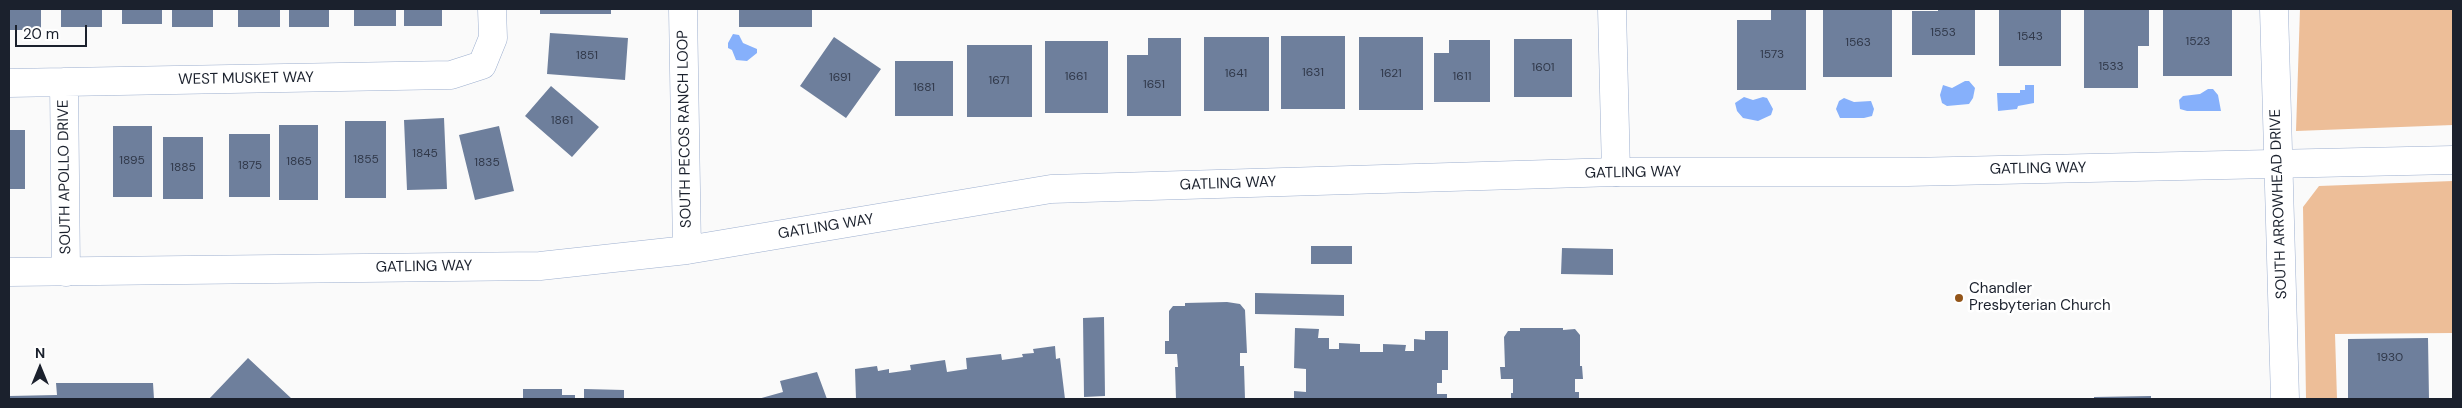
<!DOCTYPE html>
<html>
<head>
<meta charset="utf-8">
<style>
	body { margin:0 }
	#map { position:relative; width:2462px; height:408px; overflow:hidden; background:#fafafa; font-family:"DM Sans",sans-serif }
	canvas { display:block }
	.frame { position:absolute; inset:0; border:10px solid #1b212d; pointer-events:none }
	.north { position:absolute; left:15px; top:343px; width:50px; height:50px; -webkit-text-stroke:4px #fff; paint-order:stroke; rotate:0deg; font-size:14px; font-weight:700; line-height:20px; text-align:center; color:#1b212d }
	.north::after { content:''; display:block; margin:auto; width:18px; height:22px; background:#1b212d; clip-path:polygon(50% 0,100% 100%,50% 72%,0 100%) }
	.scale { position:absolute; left:15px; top:25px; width:72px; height:22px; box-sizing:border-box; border:2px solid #1b212d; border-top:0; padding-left:6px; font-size:15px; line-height:18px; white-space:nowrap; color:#1b212d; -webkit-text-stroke:4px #fff; paint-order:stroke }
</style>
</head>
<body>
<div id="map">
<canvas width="2462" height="408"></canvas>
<div class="frame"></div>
<div class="north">N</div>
<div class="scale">20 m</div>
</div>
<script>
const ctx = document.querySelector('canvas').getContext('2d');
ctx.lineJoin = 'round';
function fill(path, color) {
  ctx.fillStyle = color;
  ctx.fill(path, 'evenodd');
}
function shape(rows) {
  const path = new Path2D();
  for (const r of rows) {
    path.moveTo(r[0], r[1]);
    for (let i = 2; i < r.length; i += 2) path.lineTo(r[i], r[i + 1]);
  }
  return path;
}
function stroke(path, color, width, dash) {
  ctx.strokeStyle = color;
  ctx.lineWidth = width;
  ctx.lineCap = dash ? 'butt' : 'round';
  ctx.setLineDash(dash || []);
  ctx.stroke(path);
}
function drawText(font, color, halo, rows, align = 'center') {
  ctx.font = font + ' "DM Sans",sans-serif';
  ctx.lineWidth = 5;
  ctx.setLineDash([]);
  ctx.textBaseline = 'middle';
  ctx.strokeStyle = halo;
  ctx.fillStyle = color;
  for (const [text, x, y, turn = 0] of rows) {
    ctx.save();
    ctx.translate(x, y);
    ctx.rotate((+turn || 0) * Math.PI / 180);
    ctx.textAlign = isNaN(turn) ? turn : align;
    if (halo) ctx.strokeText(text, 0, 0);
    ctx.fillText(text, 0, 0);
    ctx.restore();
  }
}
fill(shape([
	[2300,9,2453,9,2453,125,2296,131],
	[2453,181,2453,333,2335,334,2337,399,2306,399,2303,207,2319,186]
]), '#edbe98');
fill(shape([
	[733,34,739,35,743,43,757,49,757,53,747,61,736,60,732,50,728,48,728,43],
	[1965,81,1969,81,1975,88,1973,98,1969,104,1947,106,1942,103,1940,95,1943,85,1952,88],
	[2025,85,2034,85,2034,103,2018,106,2017,109,1998,111,1997,93,2020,93,2020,90,2025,90],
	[2208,89,2213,89,2218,95,2221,111,2187,111,2180,109,2179,100,2183,96,2200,94],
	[1744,97,1753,100,1763,97,1767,98,1773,109,1771,115,1758,121,1743,118,1737,111,1735,103],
	[1844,98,1854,102,1871,101,1874,109,1872,116,1864,118,1840,118,1836,109,1839,101]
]), '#86b0fb');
fill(shape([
	[9,9,41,9,41,30,9,30],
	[61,9,102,9,102,27,61,27],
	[122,9,162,9,162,24,122,24],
	[172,9,213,9,213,27,172,27],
	[238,9,280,9,280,27,238,27],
	[289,9,329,9,329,27,289,27],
	[354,9,396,9,396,26,354,26],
	[404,9,442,9,442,26,404,26],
	[540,9,611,9,611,14,540,14],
	[739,9,812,9,812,27,739,27],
	[1771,9,1806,9,1806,90,1737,90,1737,20,1771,20],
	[1823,9,1892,9,1892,77,1823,77],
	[1938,9,1975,9,1975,55,1912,55,1912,11,1938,11],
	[1999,9,2061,9,2061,66,1999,66],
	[2084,9,2149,9,2149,46,2138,46,2138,88,2084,88],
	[2163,9,2232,9,2232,76,2163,76],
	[550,33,628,38,625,80,547,74],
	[1281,36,1345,36,1345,109,1281,109],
	[834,37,881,69,846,118,800,86],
	[1204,37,1269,37,1269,111,1204,111],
	[1359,37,1423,37,1423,110,1359,110],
	[1148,38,1181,38,1181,116,1127,116,1127,55,1148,55],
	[1514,39,1572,39,1572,97,1514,97],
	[1449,40,1490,40,1490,102,1434,102,1434,53,1449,53],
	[1045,41,1108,41,1108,113,1045,113],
	[967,45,1032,45,1032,117,967,117],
	[895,61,953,61,953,116,895,116],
	[551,86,599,127,572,157,525,116],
	[444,118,447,189,407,190,404,120],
	[345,121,386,121,386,198,345,198],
	[279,125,318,125,318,200,279,200],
	[113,126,152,126,152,197,113,197],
	[499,126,514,191,475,200,459,135],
	[9,130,25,130,25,189,9,189],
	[229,134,270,134,270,197,229,197],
	[163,137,203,137,203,199,163,199],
	[1311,246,1352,246,1352,264,1311,264],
	[1562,248,1613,249,1613,275,1561,274],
	[1255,293,1344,295,1344,316,1255,314],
	[1227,302,1240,304,1245,310,1247,353,1240,353,1240,366,1244,366,1245,399,1176,399,1175,367,1178,367,1177,354,1165,354,1165,341,1169,341,1169,311,1173,306,1185,306,1185,303],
	[1104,317,1105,396,1084,397,1083,318],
	[1295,328,1319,329,1318,338,1329,338,1329,349,1339,349,1339,343,1360,344,1360,352,1383,352,1383,344,1406,345,1405,351,1414,351,1414,339,1425,340,1425,331,1448,331,1448,370,1442,370,1442,383,1437,383,1437,394,1447,394,1447,399,1294,399,1294,391,1306,392,1306,369,1294,368],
	[1520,328,1563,328,1563,330,1575,329,1580,335,1580,366,1582,366,1583,379,1575,379,1575,392,1579,392,1579,399,1511,399,1511,393,1513,393,1513,379,1501,379,1500,367,1505,367,1504,337,1508,331,1520,331],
	[2428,338,2429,399,2348,399,2348,339],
	[1055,346,1056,359,1060,358,1065,399,856,399,855,369,877,366,878,371,889,369,889,373,911,370,910,365,945,360,947,372,967,369,966,358,1001,354,1002,360,1023,357,1022,354,1034,353,1033,349],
	[248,358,292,399,209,399],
	[817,372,827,399,758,399,783,392,780,381],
	[56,383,153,383,154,399,9,399,9,396,57,395],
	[523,389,562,389,562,395,575,395,575,399,523,399],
	[584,389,624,390,624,399,584,399],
	[2151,396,2151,399,2094,399,2094,397]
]), '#6e7f9c');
const street = shape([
	[1612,9,1616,172],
	[2274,9,2285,399],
	[64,82,66,272],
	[9,83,451,75,482,65,493,38,492,9]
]);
const secondary = shape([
	[683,9,687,250],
	[9,272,540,266,687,250,1051,189,1616,172,1908,172,2453,160]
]);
stroke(street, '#9dafcf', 29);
stroke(secondary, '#9dafcf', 29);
stroke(street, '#fff', 28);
stroke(secondary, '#fff', 28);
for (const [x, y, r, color] of [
	[1959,298,5,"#935519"]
]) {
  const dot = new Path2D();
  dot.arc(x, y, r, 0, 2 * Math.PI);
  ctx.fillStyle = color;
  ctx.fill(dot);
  stroke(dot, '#fff', 2);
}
drawText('12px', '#303849', null, [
	["1553",1943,33],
	["1543",2030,37],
	["1523",2198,42],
	["1563",1858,43],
	["1573",1772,55],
	["1851",587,56],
	["1533",2111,67],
	["1601",1543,68],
	["1631",1313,73],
	["1641",1236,74],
	["1621",1391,74],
	["1661",1076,77],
	["1611",1462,77],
	["1691",840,78],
	["1671",999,81],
	["1651",1154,85],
	["1681",924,88],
	["1861",562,121],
	["1845",425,154],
	["1855",366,160],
	["1895",132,161],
	["1865",299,162],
	["1835",487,163],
	["1875",250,166],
	["1885",183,168],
	["1930",2390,358]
]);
drawText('15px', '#1b212d', '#fff', [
	["WEST MUSKET WAY",246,79,-1],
	["SOUTH PECOS RANCH LOOP",685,129,-91],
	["GATLING WAY",2038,169,-1],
	["GATLING WAY",1633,173,-1],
	["SOUTH APOLLO DRIVE",65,177,-91],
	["GATLING WAY",1228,184,-2],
	["SOUTH ARROWHEAD DRIVE",2279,204,-92],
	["GATLING WAY",826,227,-9],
	["GATLING WAY",424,267,-1]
]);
drawText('15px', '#1b212d', '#fff', [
	["Chandler",1969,289],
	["Presbyterian Church",1969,306]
], 'left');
</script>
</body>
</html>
